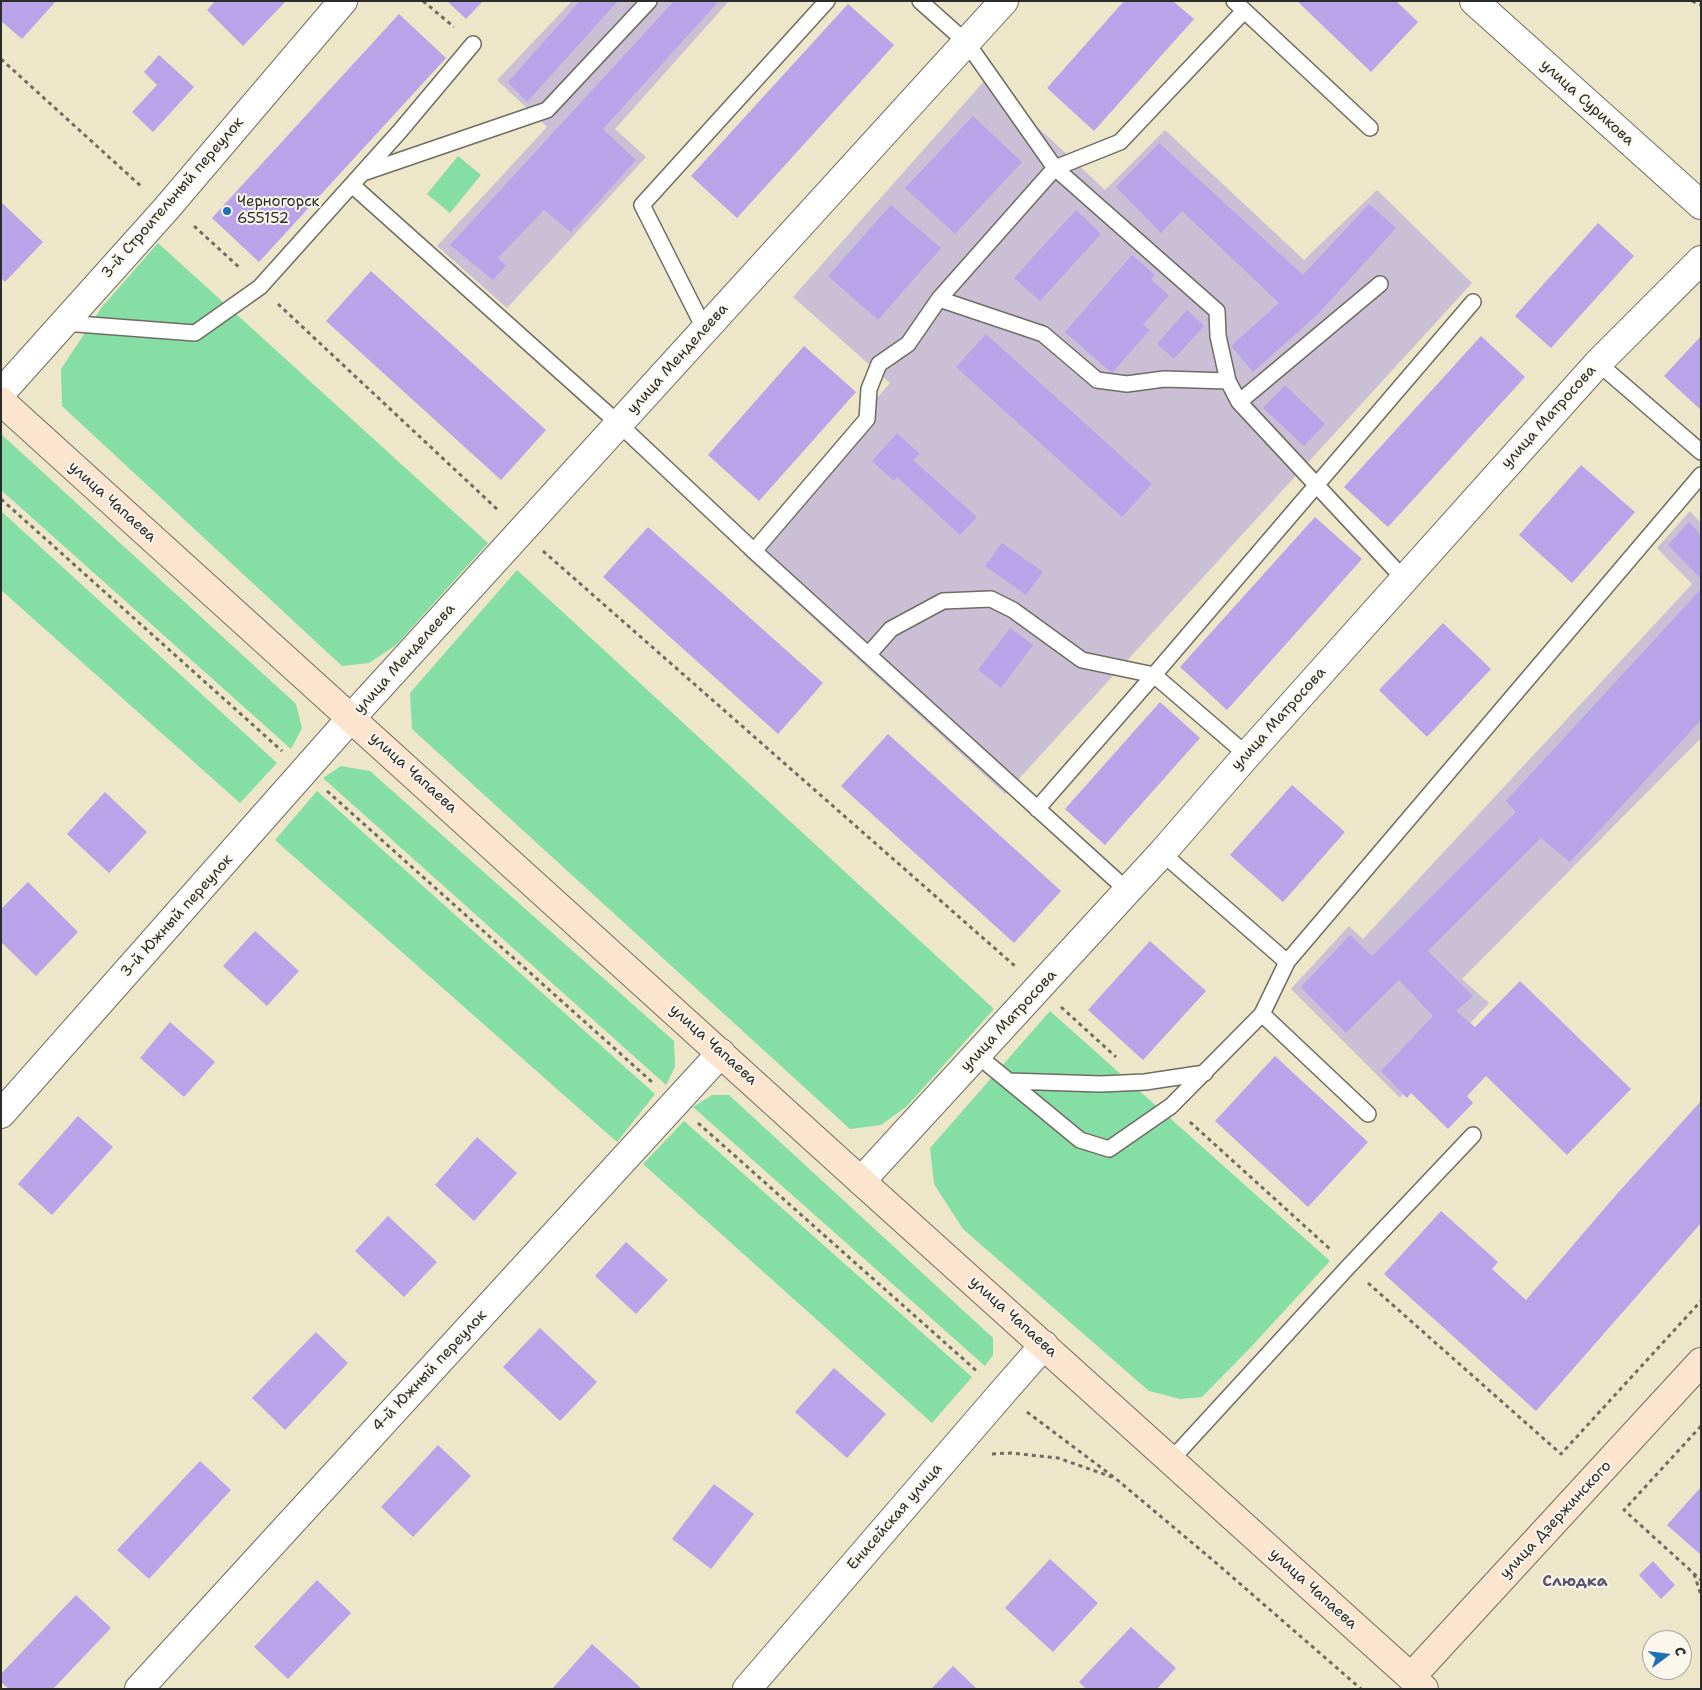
<!DOCTYPE html>
<html>
<head>
<meta charset="utf-8">
<style>
	body { margin:0 }
	#map { position:relative; width:1702px; height:1690px; overflow:hidden; background:#ede6c8; font-family:"Shantell Sans",sans-serif }
	canvas { display:block }
	.frame { position:absolute; inset:0; border:2px solid #2b2b2b; pointer-events:none }
	.north { position:absolute; left:1642px; top:1630px; width:50px; height:50px; box-sizing:border-box; background:#fbf7ec; border:1px solid #a8a59f; border-radius:50%; rotate:75deg; font-size:14px; font-weight:700; line-height:20px; text-align:center; color:#2b2b2b }
	.north::after { content:''; display:block; margin:auto; width:18px; height:22px; background:#1f6fb2; clip-path:polygon(50% 0,100% 100%,50% 72%,0 100%) }
</style>
</head>
<body>
<div id="map">
<canvas width="1702" height="1690"></canvas>
<div class="frame"></div>
<div class="north">С</div>
</div>
<script>
const ctx = document.querySelector('canvas').getContext('2d');
ctx.lineJoin = 'round';
function fill(path, color) {
  ctx.fillStyle = color;
  ctx.fill(path, 'evenodd');
}
function shape(rows) {
  const path = new Path2D();
  for (const r of rows) {
    path.moveTo(r[0], r[1]);
    for (let i = 2; i < r.length; i += 2) path.lineTo(r[i], r[i + 1]);
  }
  return path;
}
function stroke(path, color, width, dash) {
  ctx.strokeStyle = color;
  ctx.lineWidth = width;
  ctx.lineCap = dash ? 'butt' : 'round';
  ctx.setLineDash(dash || []);
  ctx.stroke(path);
}
function drawText(font, color, halo, rows, align = 'center') {
  ctx.font = font + ' "Shantell Sans",sans-serif';
  ctx.lineWidth = 4;
  ctx.setLineDash([]);
  ctx.textBaseline = 'middle';
  ctx.strokeStyle = halo;
  ctx.fillStyle = color;
  for (const [text, x, y, turn = 0] of rows) {
    ctx.save();
    ctx.translate(x, y);
    ctx.rotate((+turn || 0) * Math.PI / 180);
    ctx.textAlign = isNaN(turn) ? turn : align;
    if (halo) ctx.strokeText(text, 0, 0);
    ctx.fillText(text, 0, 0);
    ctx.restore();
  }
}
fill(shape([
	[572,1,729,1,615,129,646,157,507,308,437,246,547,127,497,80],
	[986,79,1105,190,1165,130,1304,260,1377,190,1472,283,1005,794,743,554,890,383,793,297],
	[1690,511,1701,523,1701,738,1462,979,1489,1003,1400,1098,1291,989,1349,926,1363,939,1692,584,1657,548]
]), '#cbbfd6');
fill(shape([
	[458,156,481,175,450,213,427,194],
	[158,243,488,543,396,645,369,663,342,666,62,406,61,369,102,307],
	[1,434,296,704,302,728,291,749,1,490],
	[1,511,277,763,240,803,1,590],
	[517,570,994,1009,907,1106,881,1125,850,1129,412,729,410,693],
	[341,766,370,771,674,1041,675,1067,666,1085,323,778],
	[317,791,655,1094,617,1142,275,840],
	[1050,1011,1330,1261,1252,1346,1202,1397,1180,1399,1149,1391,963,1229,934,1184,930,1148],
	[712,1095,729,1095,993,1338,993,1355,985,1366,693,1107],
	[684,1121,972,1377,932,1423,643,1164]
]), '#85dea4');
fill(shape([
	[1,1,56,1,22,39,1,21],
	[215,1,286,1,243,46,207,10],
	[447,1,483,1,466,19],
	[580,1,618,1,527,102,508,82],
	[674,1,719,1,603,129,636,160,571,232,544,210,498,258,506,266,493,280,450,245],
	[1124,1,1173,1,1194,19,1094,131,1047,88],
	[1297,1,1396,1,1418,22,1371,72],
	[848,4,894,45,737,218,691,176],
	[399,14,446,58,259,262,212,218],
	[159,55,194,87,153,132,132,112,157,85,144,72],
	[973,116,1022,162,955,234,905,188],
	[1159,143,1303,275,1369,204,1396,228,1319,313,1253,372,1231,346,1279,303,1182,211,1161,233,1116,187],
	[1,202,43,242,5,282,1,278],
	[891,205,941,248,878,320,828,276],
	[1076,210,1101,234,1040,301,1014,278],
	[1598,223,1634,256,1551,348,1515,316],
	[1132,255,1155,275,1151,280,1169,295,1143,325,1150,330,1112,373,1065,332],
	[371,271,546,430,501,480,326,321],
	[1187,310,1204,326,1174,359,1157,344],
	[986,334,1152,484,1122,517,956,367],
	[1481,336,1525,377,1388,527,1344,487],
	[1701,336,1701,410,1664,376],
	[804,346,856,392,759,501,708,455],
	[1285,385,1325,424,1304,446,1263,408],
	[897,433,920,454,913,460,977,517,960,535,897,477,894,481,872,461],
	[1581,465,1635,512,1572,583,1519,535],
	[1315,517,1362,559,1227,710,1180,667],
	[1689,522,1701,535,1701,579,1668,545],
	[648,527,823,683,778,734,603,577],
	[1002,543,1043,572,1026,595,985,566],
	[1701,589,1701,720,1570,862,1541,838,1428,951,1473,996,1456,1011,1475,1027,1520,981,1631,1089,1567,1155,1486,1076,1467,1096,1473,1103,1448,1129,1411,1093,1407,1098,1381,1071,1433,1016,1399,980,1346,1033,1301,987,1350,935,1372,956,1516,812,1506,801],
	[1443,623,1491,669,1427,737,1379,690],
	[1010,628,1033,645,1001,688,978,670],
	[1160,702,1200,738,1105,845,1065,809],
	[888,734,1061,891,1014,943,841,786],
	[1292,785,1345,832,1283,902,1230,855],
	[105,792,147,832,109,873,67,834],
	[28,882,78,932,36,976,1,942,1,909],
	[255,931,299,971,267,1006,223,966],
	[1150,941,1206,991,1143,1060,1088,1010],
	[170,1022,215,1062,184,1097,140,1058],
	[1275,1056,1368,1142,1308,1207,1215,1121],
	[1701,1101,1701,1223,1536,1411,1384,1274,1441,1211,1498,1262,1492,1269,1526,1300,1616,1195],
	[78,1116,113,1147,52,1215,18,1184],
	[477,1137,517,1173,474,1221,435,1185],
	[388,1216,437,1262,404,1297,355,1251],
	[626,1242,668,1280,636,1314,595,1276],
	[540,1328,597,1382,560,1421,503,1367],
	[316,1332,348,1363,285,1430,252,1398],
	[834,1368,886,1414,847,1458,795,1412],
	[438,1445,471,1476,413,1537,381,1507],
	[200,1461,231,1490,149,1579,117,1550],
	[714,1484,754,1514,711,1569,672,1539],
	[1701,1487,1701,1555,1667,1525],
	[1050,1559,1098,1603,1053,1652,1005,1608],
	[1653,1561,1675,1585,1661,1599,1639,1575],
	[317,1580,351,1613,288,1679,254,1647],
	[76,1595,111,1628,53,1689,9,1689,1,1682,1,1674],
	[1131,1627,1176,1668,1157,1689,1086,1689,1079,1682],
	[592,1644,640,1687,639,1689,552,1689],
	[953,1666,977,1689,931,1689]
]), '#baa4e9');
const service = shape([
	[920,1,967,43,1055,168,1217,311,1218,336,1228,381,1239,402,1404,579],
	[1234,1,1370,128],
	[363,173,547,110,649,1],
	[352,185,619,424,754,551,1128,891],
	[939,299,1043,334,1097,380,1127,384,1164,379,1228,381],
	[64,323,195,333,260,287,400,131,473,44],
	[705,330,642,205,827,1],
	[1598,363,1701,452],
	[1239,402,1380,284],
	[754,551,867,419,869,389,879,364,908,344,939,299,1055,168,1120,142,1244,11],
	[868,655,891,629,943,601,991,599,1013,610,1082,660,1154,675,1037,809],
	[1247,755,1154,675,1473,302],
	[1162,853,1287,962,1701,475],
	[1262,1014,1368,1114],
	[977,1055,1080,1140,1109,1149,1171,1106,1262,1014,1287,962],
	[1009,1081,1101,1084,1145,1082,1205,1073],
	[1171,1460,1349,1266,1473,1135]
]);
const minor = shape([
	[1474,1,1701,205],
	[1,393,166,209,343,1],
	[1,1114,351,718,1004,1],
	[861,1181,1162,853,1247,755,1598,363,1701,260],
	[139,1689,721,1053],
	[747,1689,1002,1393,1044,1345]
]);
const secondary = shape([
	[1,401,861,1181,1424,1689],
	[1411,1677,1701,1362]
]);
stroke(service, '#6f6c62', 18);
stroke(minor, '#6f6c62', 30);
stroke(secondary, '#6f6c62', 30);
stroke(shape([
	[423,1,454,27],
	[1692,1,1701,5],
	[1,59,143,188],
	[194,226,241,269],
	[278,304,498,510],
	[1,499,282,751],
	[543,551,1016,967],
	[327,791,652,1082],
	[1061,1007,1116,1057],
	[1190,1122,1330,1249],
	[698,1123,979,1373],
	[1368,1283,1561,1454,1701,1301],
	[1027,1412,1115,1478,1215,1562,1361,1689],
	[1701,1426,1624,1510,1701,1580],
	[992,1454,1011,1453,1058,1458,1112,1477],
	[1694,1574,1701,1595]
]), '#6f6c62', 3, [4, 4]);
stroke(service, '#fff', 15);
stroke(minor, '#fff', 28);
stroke(secondary, '#fce5cf', 28);
for (const [x, y, r, color] of [
	[227,211,5,"#1f6fb2"]
]) {
  const dot = new Path2D();
  dot.arc(x, y, r, 0, 2 * Math.PI);
  ctx.fillStyle = color;
  ctx.fill(dot);
  stroke(dot, '#fbf7ec', 2);
}
drawText('15px', '#2b2b2b', '#fbf7ec', [
	["улица Сурикова",1587,103,42],
	["3-й Строительный переулок",173,198,-49],
	["улица Менделеева",678,359,-48],
	["улица Матросова",1549,417,-48],
	["улица Чапаева",112,502,42],
	["улица Менделеева",405,659,-48],
	["улица Матросова",1279,719,-48],
	["улица Чапаева",413,773,42],
	["3-й Южный переулок",177,916,-48],
	["улица Матросова",1009,1021,-47],
	["улица Чапаева",713,1045,42],
	["улица Чапаева",1013,1317,42],
	["4-й Южный переулок",430,1371,-47],
	["Енисейская улица",895,1517,-49],
	["улица Дзержинского",1556,1520,-47],
	["улица Чапаева",1313,1589,42]
]);
drawText('15px', '#2b2b2b', '#fbf7ec', [
	["Черногорск",237,202],
	["655152",237,219]
], 'left');
drawText('bold 16px', '#5d556e', '#fbf7ec', [
	["Слюдка",1575,1582]
]);
</script>
</body>
</html>
